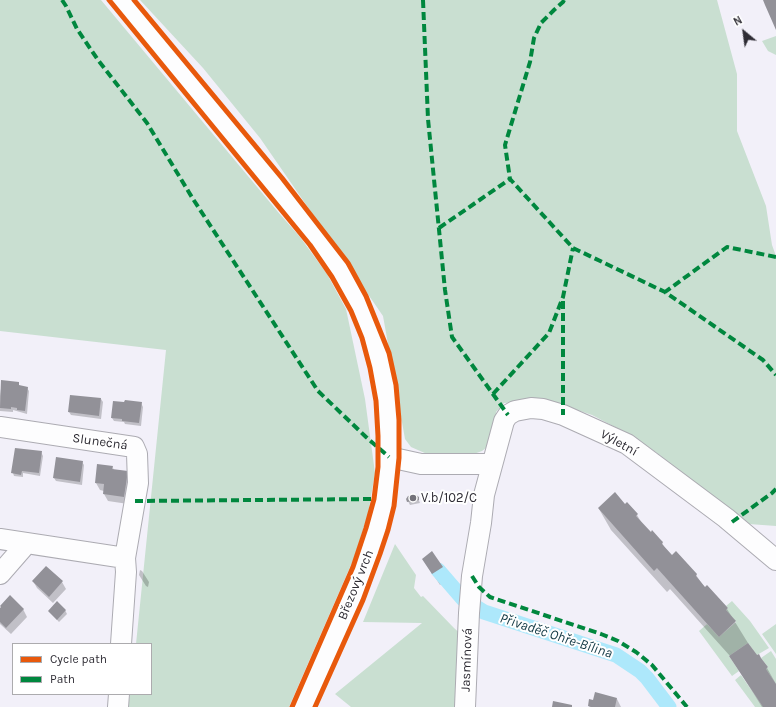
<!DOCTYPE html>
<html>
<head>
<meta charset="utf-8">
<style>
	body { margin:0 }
	#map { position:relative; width:776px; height:707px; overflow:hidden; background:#f2f0f9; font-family:Karla,sans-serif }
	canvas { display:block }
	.legend { position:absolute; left:12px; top:643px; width:140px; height:52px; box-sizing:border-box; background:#fff; border:1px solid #acabae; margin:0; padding:5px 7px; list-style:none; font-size:12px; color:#2f2d35 }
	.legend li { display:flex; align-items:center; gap:8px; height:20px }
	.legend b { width:20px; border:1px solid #acabae }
	.north { position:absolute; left:724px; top:12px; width:40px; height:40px; -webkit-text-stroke:3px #fff; paint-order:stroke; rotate:331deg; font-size:11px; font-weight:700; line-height:16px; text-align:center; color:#2f2d35 }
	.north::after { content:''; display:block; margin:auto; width:14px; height:18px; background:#2f2d35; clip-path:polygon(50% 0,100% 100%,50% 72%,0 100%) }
</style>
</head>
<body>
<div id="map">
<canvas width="776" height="707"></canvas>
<ul class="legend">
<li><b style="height:5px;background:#e8590c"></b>Cycle path</li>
<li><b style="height:5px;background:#00873e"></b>Path</li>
</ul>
<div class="north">N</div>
</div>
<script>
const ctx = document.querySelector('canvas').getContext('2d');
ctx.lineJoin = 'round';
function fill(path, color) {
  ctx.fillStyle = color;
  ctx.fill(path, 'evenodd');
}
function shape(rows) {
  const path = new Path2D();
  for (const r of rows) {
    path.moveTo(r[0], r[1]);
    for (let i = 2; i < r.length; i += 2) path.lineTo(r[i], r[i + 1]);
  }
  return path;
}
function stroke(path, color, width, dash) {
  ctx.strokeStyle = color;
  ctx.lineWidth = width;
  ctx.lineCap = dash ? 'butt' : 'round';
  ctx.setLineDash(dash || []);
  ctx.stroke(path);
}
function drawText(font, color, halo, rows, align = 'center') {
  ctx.font = font + ' Karla,sans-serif';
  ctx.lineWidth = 4;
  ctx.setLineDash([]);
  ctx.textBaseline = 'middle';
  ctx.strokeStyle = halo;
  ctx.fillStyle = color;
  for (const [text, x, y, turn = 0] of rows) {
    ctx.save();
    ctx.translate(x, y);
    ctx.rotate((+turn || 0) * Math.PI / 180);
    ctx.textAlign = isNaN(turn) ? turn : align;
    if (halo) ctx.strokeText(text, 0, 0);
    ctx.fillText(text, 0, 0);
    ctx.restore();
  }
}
fill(shape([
	[0,0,101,0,278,212,300,237,327,274,346,309,365,399,375,473,368,514,354,558,289,707,128,707,130,694,151,694,151,644,136,644,166,350,0,331],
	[140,0,717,0,737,74,737,131,766,206,772,245,776,256,776,526,749,524,657,453,632,436,592,415,553,402,539,401,504,403,496,412,497,418,490,445,482,451,471,455,427,454,411,447,405,439,383,316,260,138,203,68],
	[776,36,776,55,768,51,762,41],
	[395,544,416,575,414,588,421,597,423,596,454,628,463,636,460,707,351,707,335,694,422,623,363,622],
	[732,601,750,621,769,648,757,655,748,643,729,656,739,671,732,676,699,631,707,624,719,637,736,622,726,610,728,608,726,606],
	[776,624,776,654,762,634],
	[771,651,776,659,776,684,766,669,768,667,761,658],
	[741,675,763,707,755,707,735,680]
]), '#c9dfd1');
fill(shape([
	[2,381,18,383,20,387,27,388,29,391,27,414,13,410,13,412,0,411,0,396],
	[101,399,103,402,101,419,71,415,69,412],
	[141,403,143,407,141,426,125,424,124,422,114,421,112,418],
	[41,452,43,456,40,476,23,473,23,477,14,476,13,473],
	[82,462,84,465,82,485,56,481,54,478],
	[112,466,114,470,127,472,131,479,128,504,108,501,104,494,104,491,100,490,96,483],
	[418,498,420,503,410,505,407,499],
	[625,505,637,515,643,525,662,543,668,553,696,575,705,588,707,586,727,609,748,643,767,668,776,684,776,707,762,707,730,656,670,589,667,592,611,530,599,509],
	[432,552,449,578,440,585,423,559],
	[140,570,142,571,149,582,148,587,146,586,139,575],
	[33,581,62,582,66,589,53,603,37,588],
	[23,609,27,617,11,634,0,624,0,610],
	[65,610,67,614,59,622,49,611],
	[617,699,621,707,590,707,589,706]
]), '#0003');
stroke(shape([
	[438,570,463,599,484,612,616,655,640,671,647,678,669,707]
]), '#ade8fb', 15);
fill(shape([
	[763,0,776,0,776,30,765,5],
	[1,380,19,382,19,385,28,387,25,411,17,410,17,408,11,407,11,409,0,408],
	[70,395,101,398,99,416,68,412],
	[125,400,142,402,139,423,122,421,122,419,111,418,113,401,124,402],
	[15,448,42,451,39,473,22,471,21,475,11,473],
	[56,457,83,461,80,482,53,478],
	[97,464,113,466,112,469,128,471,124,497,103,494,104,484,95,483],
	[615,492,625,504,627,502,638,514,636,516,651,532,652,530,660,539,663,542,662,544,672,555,676,551,697,574,696,576,705,587,707,585,728,608,726,610,736,621,719,637,657,568,654,571,598,508],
	[416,495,419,497,419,500,407,502,406,499,408,496],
	[432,551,443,567,432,574,422,559],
	[46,566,63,581,49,597,32,581],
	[10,595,24,609,6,628,0,622,0,608,1,607,0,606],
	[57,601,66,610,57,620,48,611],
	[748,643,757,655,759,654,761,658,768,667,766,669,776,684,776,707,763,707,729,656],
	[595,692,617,698,615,707,591,707,588,706,589,699,593,700],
	[553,701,572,705,572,707,552,707]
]), '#929198');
const minor = shape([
	[121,0,264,171,337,265,356,298,365,318,373,340,384,380,389,433,389,457,386,486,380,519,372,548,358,585,303,707],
	[0,427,134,447,137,454,138,483,125,558],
	[389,457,421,464,492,464],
	[0,539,125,558,126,572,121,644],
	[0,574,27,543],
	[118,707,119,694],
	[465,707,469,613,472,576,481,523,484,495,504,421,508,415,515,411,531,408,543,409,563,415,627,444,726,518,776,560]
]);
stroke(minor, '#acabb2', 22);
stroke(minor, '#fdfdfe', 20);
stroke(shape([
	[62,0,66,6,77,29,98,60,147,123,193,199,318,391,366,437,389,457],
	[423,0,428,119,445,290,452,337,508,415],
	[564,0,563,2,554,10,541,23,534,38,530,62,505,145,510,179,573,248,665,292],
	[439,228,510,179],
	[776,257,727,247,665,292,763,360,776,375],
	[563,301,563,415],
	[493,394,549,333,563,297,573,248],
	[135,501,374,499],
	[732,522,772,493,776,489],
	[472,576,479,587,490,597,601,634,618,641,636,652,652,665,687,707]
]), '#00873e', 4, [8, 4]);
stroke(shape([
	[109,0,310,245,332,277,351,311,362,338,370,368,376,401,378,436,378,467,374,499,366,528,353,567,292,707],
	[134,0,282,178,348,263,366,296,389,353,396,385,399,420,399,458,394,506,388,530,380,554,363,600,315,707]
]), '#e8590c', 5);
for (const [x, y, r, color] of [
	[413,498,4,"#73717a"]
]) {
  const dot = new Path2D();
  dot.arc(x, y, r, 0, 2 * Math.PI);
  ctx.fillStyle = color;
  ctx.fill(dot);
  stroke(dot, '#fff', 1.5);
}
drawText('13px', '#2f2d35', '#fff', [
	["Slunečná",100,442,8],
	["Výletní",619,443,29],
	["Březový vrch",356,585,-68],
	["Jasmínová",467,660,-88]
]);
drawText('13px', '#2f2d35', '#fff', [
	["V.b/102/C",421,498]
], 'left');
drawText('italic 14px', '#133a45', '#fff', [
	["Přivaděč Ohře-Bílina",556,636,18]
]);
</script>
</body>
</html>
